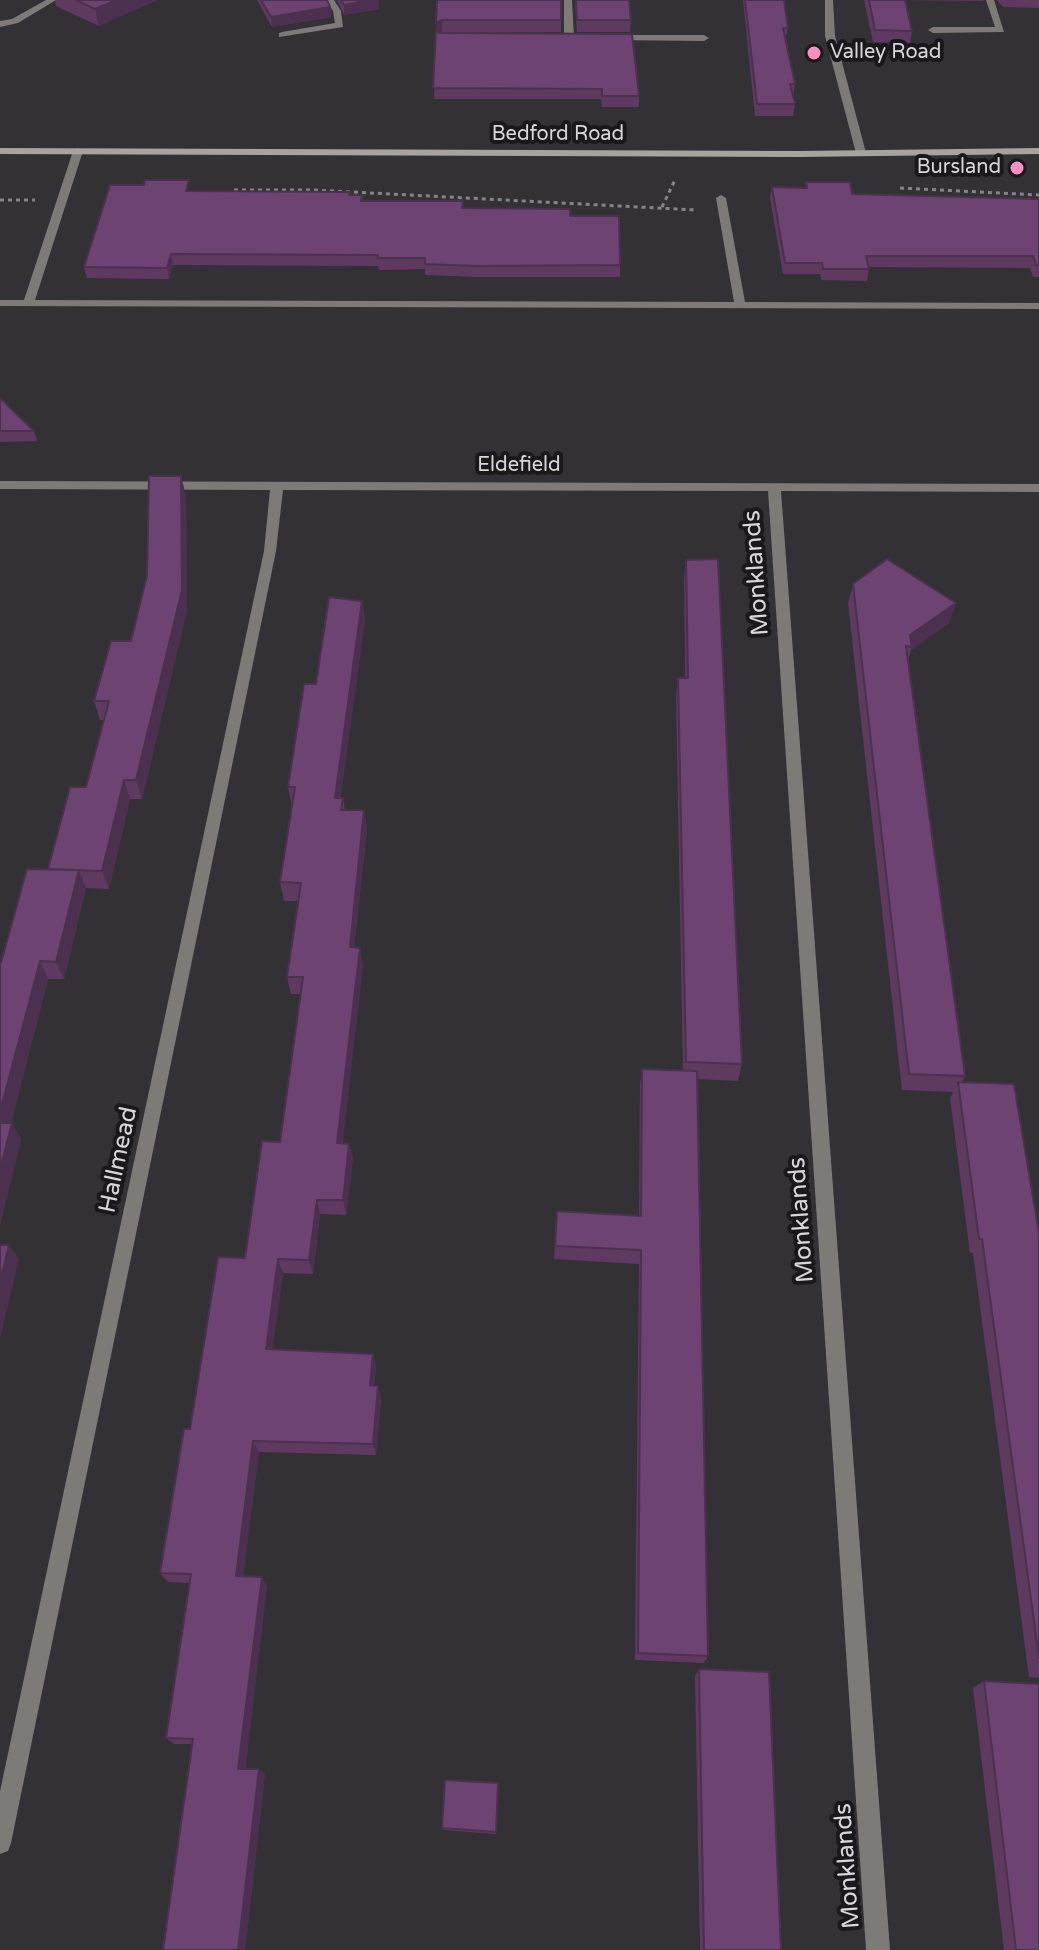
<!DOCTYPE html>
<html>
<head>
<meta charset="utf-8">
<style>
	body { margin:0 }
	canvas { display:block; background:#333036 }
</style>
</head>
<body>
<canvas width="1039" height="1950"></canvas>
<script>
const ctx = document.querySelector('canvas').getContext('2d');
ctx.lineJoin = 'round';
function shape(rows) {
  const path = new Path2D();
  for (const r of rows) {
    path.moveTo(r[0], r[1]);
    for (let i = 2; i < r.length; i += 2) path.lineTo(r[i], r[i + 1]);
  }
  return path;
}
function stroke(path, color, width, dash) {
  ctx.strokeStyle = color;
  ctx.lineWidth = width;
  ctx.lineCap = dash ? 'butt' : 'round';
  ctx.setLineDash(dash || []);
  ctx.stroke(path);
}
function fill(path, color) {
  ctx.fillStyle = color;
  ctx.fill(path, 'evenodd');
}
function drawText(font, color, halo, rows, align = 'center') {
  ctx.font = font + ' "Varela Round",sans-serif';
  ctx.lineWidth = 8;
  ctx.setLineDash([]);
  ctx.textBaseline = 'middle';
  ctx.strokeStyle = halo;
  ctx.fillStyle = color;
  for (const [text, x, y, turn = 0] of rows) {
    ctx.save();
    ctx.translate(x, y);
    ctx.rotate((+turn || 0) * Math.PI / 180);
    ctx.textAlign = isNaN(turn) ? turn : align;
    if (halo) ctx.strokeText(text, 0, 0);
    ctx.fillText(text, 0, 0);
    ctx.restore();
  }
}
stroke(shape([
	[900,188,1039,195],
	[234,190,314,190,696,210],
	[0,200,35,200],
	[662,207,675,180]
]), '#868489', 3, [4, 4]);
fill(shape([
	[326,0,334,0,341,11,343,27,279,37,279,33,282,32,335,23,333,11,326,0],
	[613,35,704,35,709,38,704,41,610,40,608,38,613,35]
]), '#7d7a77');
fill(shape([
	[46,0,56,0,18,23,0,27,0,21,12,19,46,0],
	[564,0,572,0,574,38,569,41,564,38,564,0],
	[825,0,833,0,835,36,866,153,861,156,856,153,825,36,825,0],
	[986,0,994,0,1004,32,933,33,928,30,933,27,995,27,986,0],
	[78,148,83,151,35,300,734,302,716,198,721,195,726,198,745,302,1039,303,1039,309,0,306,0,300,24,300,73,151,78,148],
	[0,481,1039,484,1039,492,781,491,890,1950,866,1950,768,491,283,490,276,551,11,1843,8,1851,0,1854,0,1791,264,551,270,490,0,489,0,481]
]), '#7d7a77');
fill(shape([
	[0,148,799,151,1039,148,1039,154,799,157,0,154,0,148]
]), '#a7a39f');
fill(shape([
	[55,0,157,0,99,26,56,6],
	[257,0,327,0,330,7,331,17,272,27],
	[337,0,379,0,379,9,344,15],
	[437,0,561,0,561,32,440,33,639,96,639,107,602,107,601,99,434,99],
	[575,0,629,0,631,20,630,32,577,32],
	[743,0,784,0,788,28,785,40,795,84,793,96,795,104,793,116,755,116],
	[864,0,984,0,983,1,905,0,912,31,910,43,873,42],
	[997,0,1039,0,1039,8,1003,7],
	[806,182,852,194,1039,199,1039,277,1033,277,1030,268,869,267,867,281,821,280,820,274,783,274,770,198,772,187,806,188],
	[350,195,362,195,362,201,570,216,620,265,620,277,477,277,425,275,425,269,379,270,378,266,173,265,169,279,87,278,84,267],
	[0,398,34,431,37,441,0,442],
	[186,496,187,610,142,799,130,799,109,889,86,888,64,979,48,979,11,1123,21,1139,0,1225,0,966,48,869,86,787,104,720,100,720,94,701,131,641],
	[686,560,742,1064,738,1081,698,1079,708,1656,704,1663,635,1660,639,1264,554,1259,557,1211,639,1216,640,1085,642,1069,683,1071,676,697,678,678,685,678,684,580],
	[853,584,956,603,949,623,911,650,908,660,965,1076,962,1082,1039,1233,1039,1678,1029,1677,973,1253,970,1253,950,1098,953,1092,902,1090,848,603],
	[362,601,365,621,340,798,343,798,345,810,364,810,367,829,354,947,363,965,342,1144,349,1144,353,1159,346,1215,320,1214,313,1274,283,1273,272,1350,373,1354,376,1367,374,1386,381,1398,376,1455,259,1452,243,1576,267,1586,245,1769,265,1774,245,1950,163,1950,192,1744,174,1744,166,1738,189,1583,168,1582,160,1573,190,1429,280,1142,301,994,291,994,287,977,298,901,284,901,280,882,292,806,288,787],
	[699,1669,781,1950,700,1950,695,1676],
	[984,1681,1039,1950,1004,1950,973,1688],
	[498,1783,496,1834,443,1830,442,1828]
]), '#5e3a61');
fill(shape([
	[116,0,157,0,99,26,95,9],
	[371,0,379,0,379,9,344,15,344,5],
	[330,7,331,17,272,27,271,17],
	[442,20,442,32,436,35,436,23],
	[171,254,173,265,169,279,167,268],
	[181,476,186,496,187,610,142,799,136,780],
	[362,601,365,621,338,816,335,798],
	[956,603,949,623,911,650,912,647,910,635],
	[124,780,130,799,109,889,102,871],
	[364,810,367,829,352,965,350,947],
	[79,870,86,888,64,979,56,962],
	[360,948,363,965,341,1159,337,1143],
	[40,961,48,979,7,1139,0,1128,0,1112],
	[12,1123,21,1139,0,1225,0,1170],
	[349,1144,353,1159,346,1215,343,1200],
	[317,1200,320,1214,313,1274,309,1260],
	[9,1245,19,1259,0,1339,0,1282],
	[278,1259,283,1273,271,1362,266,1349],
	[373,1354,376,1367,373,1398,370,1385],
	[378,1386,381,1398,376,1455,373,1444],
	[253,1441,259,1452,242,1585,236,1576],
	[262,1577,267,1586,245,1774,238,1769],
	[259,1769,265,1774,245,1950,238,1950]
]), '#4c304f');
const building = shape([
	[76,0,116,0,95,9,76,0],
	[261,0,327,0,330,7,271,17,261,0],
	[341,0,371,0,344,5,341,0],
	[437,0,561,0,561,20,442,20,436,23,437,0],
	[576,0,629,0,631,20,577,20,576,0],
	[745,0,784,0,788,28,783,28,795,84,790,84,795,104,757,104,745,0],
	[869,0,905,0,912,31,875,30,869,0],
	[436,30,439,33,632,34,639,96,602,96,602,89,433,88,436,30],
	[145,180,189,180,186,191,350,192,349,195,362,195,361,201,463,201,462,208,570,209,570,216,619,216,620,265,477,266,425,264,425,258,378,258,378,255,171,254,167,268,84,267,110,185,144,185,145,180],
	[806,182,850,182,852,194,1039,199,1039,265,1036,265,1033,256,866,256,869,269,823,269,822,263,785,263,772,187,807,188,806,182],
	[0,398,34,431,0,431,0,398],
	[149,476,181,476,182,590,136,780,124,780,102,871,48,869,70,787,86,787,109,701,94,701,111,641,131,641,147,575,149,476],
	[718,559,742,1064,686,1062,678,678,688,678,686,560,718,559],
	[887,559,956,603,910,635,912,647,906,646,965,1076,909,1074,853,584,887,559],
	[329,597,362,601,335,798,343,798,341,810,364,810,350,947,360,948,337,1143,349,1144,343,1200,317,1200,309,1260,278,1259,266,1349,373,1354,370,1385,378,1386,373,1444,253,1441,236,1576,262,1577,238,1769,259,1769,238,1950,163,1950,193,1739,166,1738,191,1574,160,1573,184,1429,190,1429,218,1257,245,1258,262,1141,280,1142,303,977,287,977,301,883,280,882,295,787,288,787,304,684,316,684,329,597],
	[27,869,79,870,56,962,40,961,0,1112,0,966,27,869],
	[642,1069,697,1071,708,1656,638,1653,641,1250,555,1246,557,1211,641,1216,642,1069],
	[958,1082,1014,1084,1039,1233,1039,1658,982,1239,979,1239,958,1082],
	[0,1123,12,1123,0,1170,0,1123],
	[0,1245,9,1245,0,1282,0,1245],
	[699,1669,769,1672,781,1950,704,1950,699,1669],
	[984,1681,1039,1684,1039,1950,1016,1950,984,1681],
	[445,1780,498,1783,496,1832,442,1828,445,1780]
]);
fill(building, '#6d4471');
stroke(building, '#4c304f', 2);
for (const [x, y, r, color] of [
	[814,53,8,"#fc8fc2"],
	[1017,168,8,"#fc8fc2"]
]) {
  const dot = new Path2D();
  dot.arc(x, y, r, 0, 2 * Math.PI);
  ctx.fillStyle = color;
  ctx.fill(dot);
  stroke(dot, '#1a181b', 3);
}
drawText('20px', '#d8d6da', '#1a181b', [
	["Valley Road",830,53],
	["Bursland",1001,168,"right"]
], 'left');
drawText('20px', '#d8d6da', '#1a181b', [
	["Bedford Road",558,135],
	["Eldefield",519,466]
]);
drawText('24px', '#d8d6da', '#1a181b', [
	["Monklands",757,573,-94],
	["Hallmead",119,1160,-78],
	["Monklands",802,1220,-94],
	["Monklands",848,1866,-94]
]);
</script>
</body>
</html>
